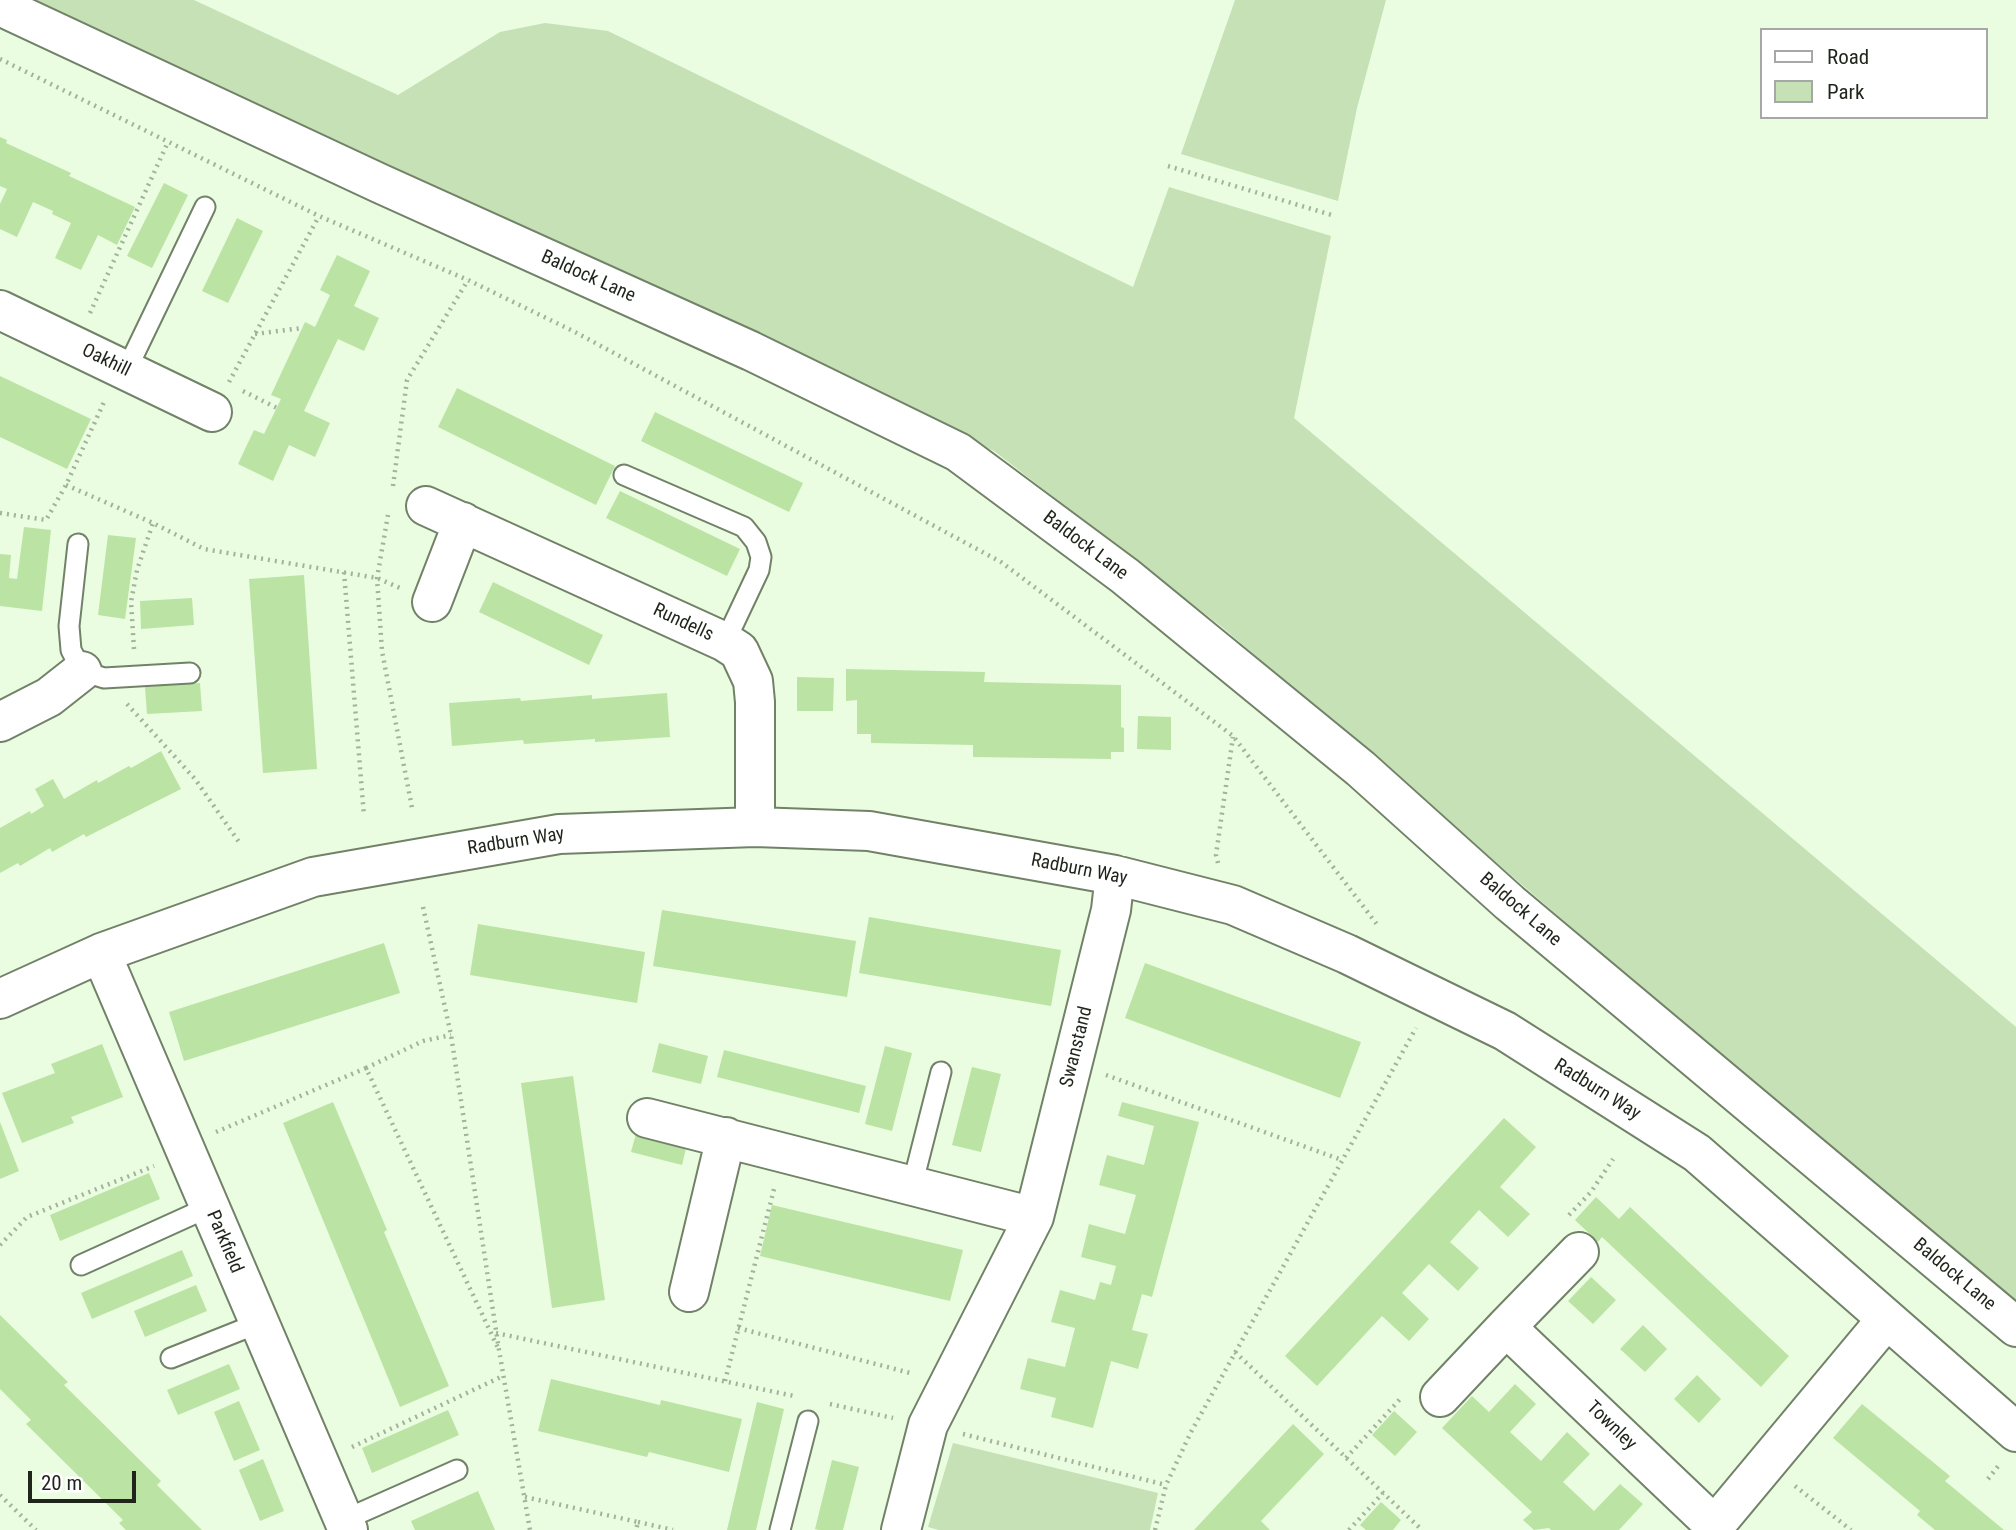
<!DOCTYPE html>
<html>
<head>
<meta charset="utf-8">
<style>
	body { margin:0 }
	#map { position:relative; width:2016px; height:1530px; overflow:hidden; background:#eafde0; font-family:"Roboto Condensed",sans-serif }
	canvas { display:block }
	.legend { position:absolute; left:1760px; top:28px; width:228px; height:91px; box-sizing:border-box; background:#fff; border:2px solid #a5a8a4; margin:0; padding:9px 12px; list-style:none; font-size:21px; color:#1f251b }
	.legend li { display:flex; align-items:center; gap:14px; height:35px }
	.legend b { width:35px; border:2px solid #a5a8a4 }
	.scale { position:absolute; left:28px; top:1471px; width:108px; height:32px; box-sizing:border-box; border:4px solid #1f251b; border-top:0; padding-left:9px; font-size:21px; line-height:24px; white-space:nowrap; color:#1f251b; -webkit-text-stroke:5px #fff; paint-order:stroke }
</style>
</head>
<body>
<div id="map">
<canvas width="2016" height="1530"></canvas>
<ul class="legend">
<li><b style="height:9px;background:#fff"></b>Road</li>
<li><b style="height:19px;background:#c5e1b5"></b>Park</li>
</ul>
<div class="scale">20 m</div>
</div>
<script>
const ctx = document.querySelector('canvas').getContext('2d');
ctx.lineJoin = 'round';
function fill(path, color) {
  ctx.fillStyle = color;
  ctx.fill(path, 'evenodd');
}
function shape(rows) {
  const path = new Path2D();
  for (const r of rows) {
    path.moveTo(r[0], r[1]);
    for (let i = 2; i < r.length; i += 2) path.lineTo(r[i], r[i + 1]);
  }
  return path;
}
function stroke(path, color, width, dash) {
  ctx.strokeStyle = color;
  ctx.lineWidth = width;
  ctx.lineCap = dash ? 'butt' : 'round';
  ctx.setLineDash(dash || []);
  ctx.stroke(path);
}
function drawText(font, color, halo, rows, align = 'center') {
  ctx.font = font + ' "Roboto Condensed",sans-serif';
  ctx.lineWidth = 5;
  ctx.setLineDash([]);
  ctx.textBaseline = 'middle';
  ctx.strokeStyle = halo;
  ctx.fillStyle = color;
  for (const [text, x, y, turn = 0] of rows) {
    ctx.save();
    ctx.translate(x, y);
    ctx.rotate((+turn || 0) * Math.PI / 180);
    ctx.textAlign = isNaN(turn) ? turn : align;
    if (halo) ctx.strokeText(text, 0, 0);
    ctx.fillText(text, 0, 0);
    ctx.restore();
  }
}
fill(shape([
	[24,0,194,0,398,95,500,32,545,23,608,31,1133,287,1169,187,1331,236,1294,418,2016,1027,2016,1309,1222,627,994,451],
	[1235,0,1386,0,1357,108,1338,201,1181,154],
	[953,1443,1158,1493,1150,1530,939,1530,928,1527]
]), '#c5e1b5');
fill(shape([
	[0,137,7,140,6,143,71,173,69,176,135,207,117,245,98,235,81,270,55,258,71,223,52,214,53,211,33,202,17,237,0,229,0,204,7,189,0,186],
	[164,183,188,195,152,268,127,256],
	[237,218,263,231,228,303,202,291],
	[337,255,370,271,354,306,379,318,364,351,338,339,304,411,330,423,315,457,289,445,273,481,238,464,254,430,264,434,281,399,271,395,305,322,315,327,330,295,320,290],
	[0,376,91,419,67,469,0,437],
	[457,388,615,466,596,505,438,427],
	[655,412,803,483,789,512,641,441],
	[620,491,740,549,727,576,606,518],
	[24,527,51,530,42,611,0,606,0,554,11,555,9,578,17,579],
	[108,535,136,538,125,619,98,615],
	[304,575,317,769,263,773,249,579],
	[493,582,603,635,589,665,479,612],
	[192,598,194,625,141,629,140,601],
	[846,669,985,672,984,682,1121,685,1121,727,1124,728,1124,752,1111,752,1111,759,973,757,973,745,871,743,871,734,857,734,857,700,846,701],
	[797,677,834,678,833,711,797,711],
	[200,683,202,711,147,714,145,687],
	[667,693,670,737,595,742,595,739,524,744,523,740,452,746,449,703,520,698,521,701,592,695,592,699],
	[1138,716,1171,717,1171,750,1137,749],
	[161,751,181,789,86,837,84,834,52,852,50,848,20,866,18,863,0,873,0,828,30,811,31,814,44,806,35,789,53,779,64,799,97,780,98,783,129,766,131,768],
	[662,910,856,941,847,997,653,966],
	[869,917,1061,950,1051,1006,859,973],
	[478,924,645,952,637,1003,470,975],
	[384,943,400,993,184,1061,169,1012],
	[1145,963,1361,1042,1340,1098,1125,1018],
	[659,1043,708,1056,701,1084,652,1072],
	[102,1044,123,1097,71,1117,74,1123,22,1143,2,1093,55,1073,51,1064],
	[885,1046,912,1053,892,1131,865,1124],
	[724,1050,866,1086,859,1113,717,1077],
	[972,1067,1001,1074,981,1152,952,1145],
	[573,1076,605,1300,552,1308,521,1083],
	[333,1102,387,1230,384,1232,449,1386,400,1407,283,1123],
	[1122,1102,1199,1122,1152,1297,1142,1294,1132,1330,1148,1334,1138,1369,1111,1361,1093,1428,1051,1417,1056,1398,1020,1389,1028,1358,1065,1367,1075,1328,1051,1322,1060,1290,1095,1300,1100,1282,1111,1285,1116,1266,1081,1257,1085,1241,1089,1224,1125,1234,1136,1195,1099,1185,1107,1155,1144,1165,1154,1126,1118,1116],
	[1504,1118,1536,1147,1500,1187,1530,1214,1508,1237,1479,1210,1450,1242,1479,1268,1458,1291,1429,1264,1402,1293,1429,1319,1409,1341,1382,1316,1317,1386,1285,1356],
	[0,1122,19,1171,0,1179],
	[638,1126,688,1140,682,1165,631,1152],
	[149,1173,160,1199,60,1241,50,1215],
	[1596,1197,1619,1219,1630,1207,1789,1356,1761,1387,1602,1237,1598,1242,1575,1220],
	[772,1205,963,1250,950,1301,760,1256],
	[182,1250,193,1276,92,1319,81,1293],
	[1591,1277,1616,1300,1593,1324,1568,1301],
	[196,1285,207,1311,145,1337,134,1311],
	[0,1315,68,1382,64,1385,161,1481,157,1485,202,1530,126,1530,119,1523,123,1520,26,1424,31,1420,0,1389],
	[1643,1325,1667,1349,1645,1372,1620,1349],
	[229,1364,240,1389,178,1415,167,1390],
	[1697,1375,1721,1399,1699,1423,1674,1399],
	[551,1379,660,1405,661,1400,742,1419,729,1472,649,1452,647,1457,538,1431],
	[1515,1384,1536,1404,1510,1432,1541,1461,1567,1432,1590,1454,1563,1482,1594,1511,1620,1484,1643,1504,1619,1530,1551,1530,1549,1528,1534,1530,1523,1520,1532,1512,1442,1428,1472,1396,1489,1412],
	[239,1401,260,1450,234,1461,214,1412],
	[757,1402,784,1409,756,1530,727,1530],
	[1862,1404,1950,1476,1945,1481,2004,1530,1935,1530,1917,1515,1920,1511,1833,1438],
	[448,1410,459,1435,372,1473,362,1448],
	[1394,1411,1417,1432,1395,1456,1372,1435],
	[1293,1424,1324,1454,1261,1521,1270,1530,1194,1530],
	[263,1459,284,1511,260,1521,239,1470],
	[832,1460,859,1467,843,1530,819,1530,815,1529],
	[478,1491,495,1530,415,1530,411,1521],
	[1381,1502,1401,1520,1393,1530,1366,1530,1360,1525]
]), '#bbe3a4');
const lane = shape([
	[126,371,205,207],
	[624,475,744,527,756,542,761,557,759,570,725,642],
	[78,544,69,626,71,650,82,671,104,678,190,673],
	[912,1186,941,1072],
	[81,1265,209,1207],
	[171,1358,259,1323],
	[344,1520,457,1470],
	[780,1530,808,1421]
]);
const street = shape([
	[0,310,212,412],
	[426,506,725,642,739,651,753,681,755,702,755,827],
	[432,602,463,522],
	[0,722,49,697,82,671],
	[101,953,348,1530],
	[0,999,101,953,313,877,559,834,755,827,869,831,1115,875,1233,905,1347,954,1505,1031,1697,1153,2016,1432],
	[647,1118,1034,1217],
	[689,1292,726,1137],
	[1506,1327,1579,1252],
	[1440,1397,1506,1327,1715,1526],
	[901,1530,928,1425,1034,1217,1111,910,1115,875],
	[1711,1530,1886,1320]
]);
const secondary = shape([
	[0,6,379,183,751,351,958,452,1125,576,1361,769,1510,903,2016,1327]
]);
stroke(lane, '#718268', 23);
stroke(street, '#718268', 42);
stroke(secondary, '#718268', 42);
stroke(shape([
	[0,59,319,216,468,280,575,332,1001,562,1233,736,1379,927],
	[1168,166,1335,216],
	[90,313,168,142],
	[255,334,302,328],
	[229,382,319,216],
	[243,391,277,408],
	[66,485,153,523,204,549,377,578,400,588],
	[393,486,407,380,468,280],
	[0,513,46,520,66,485,105,400],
	[388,515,377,578,382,651,412,808],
	[344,572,364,816],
	[134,649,131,602,137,570,153,523],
	[127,704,195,779,239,842],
	[1218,863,1216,855,1233,737],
	[423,907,451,1035,499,1350,530,1530],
	[366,1068,423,1041,451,1035],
	[1106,1075,1342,1160],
	[216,1132,366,1068,499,1350],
	[1569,1215,1591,1192,1613,1159],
	[0,1245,27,1217,154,1166],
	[738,1328,914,1374],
	[496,1333,794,1396],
	[1235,1352,1422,1530],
	[725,1381,774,1189],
	[830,1404,893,1418],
	[963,1434,1166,1485],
	[352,1447,503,1376],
	[1346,1458,1402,1397],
	[1988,1479,1999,1465],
	[1795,1486,1851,1530],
	[0,1495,36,1530],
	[525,1497,638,1522,636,1530],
	[638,1522,673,1530],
	[1155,1530,1166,1485,1191,1432,1416,1028],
	[1349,1530,1383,1493]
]), '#a3b29b', 4.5, [2, 5]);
stroke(lane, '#fff', 19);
stroke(street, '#fff', 38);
stroke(secondary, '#fff', 38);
drawText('19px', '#1f251b', '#fff', [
	["Baldock Lane",588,277,24],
	["Oakhill",106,361,26],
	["Baldock Lane",1085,546,37],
	["Rundells",683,623,25],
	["Radburn Way",516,842,-9],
	["Radburn Way",1079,870,11],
	["Baldock Lane",1520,910,41],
	["Swanstand",1077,1047,-76],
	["Radburn Way",1597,1090,32],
	["Parkfield",224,1242,67],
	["Baldock Lane",1954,1275,40],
	["Townley",1611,1426,44]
]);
</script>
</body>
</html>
